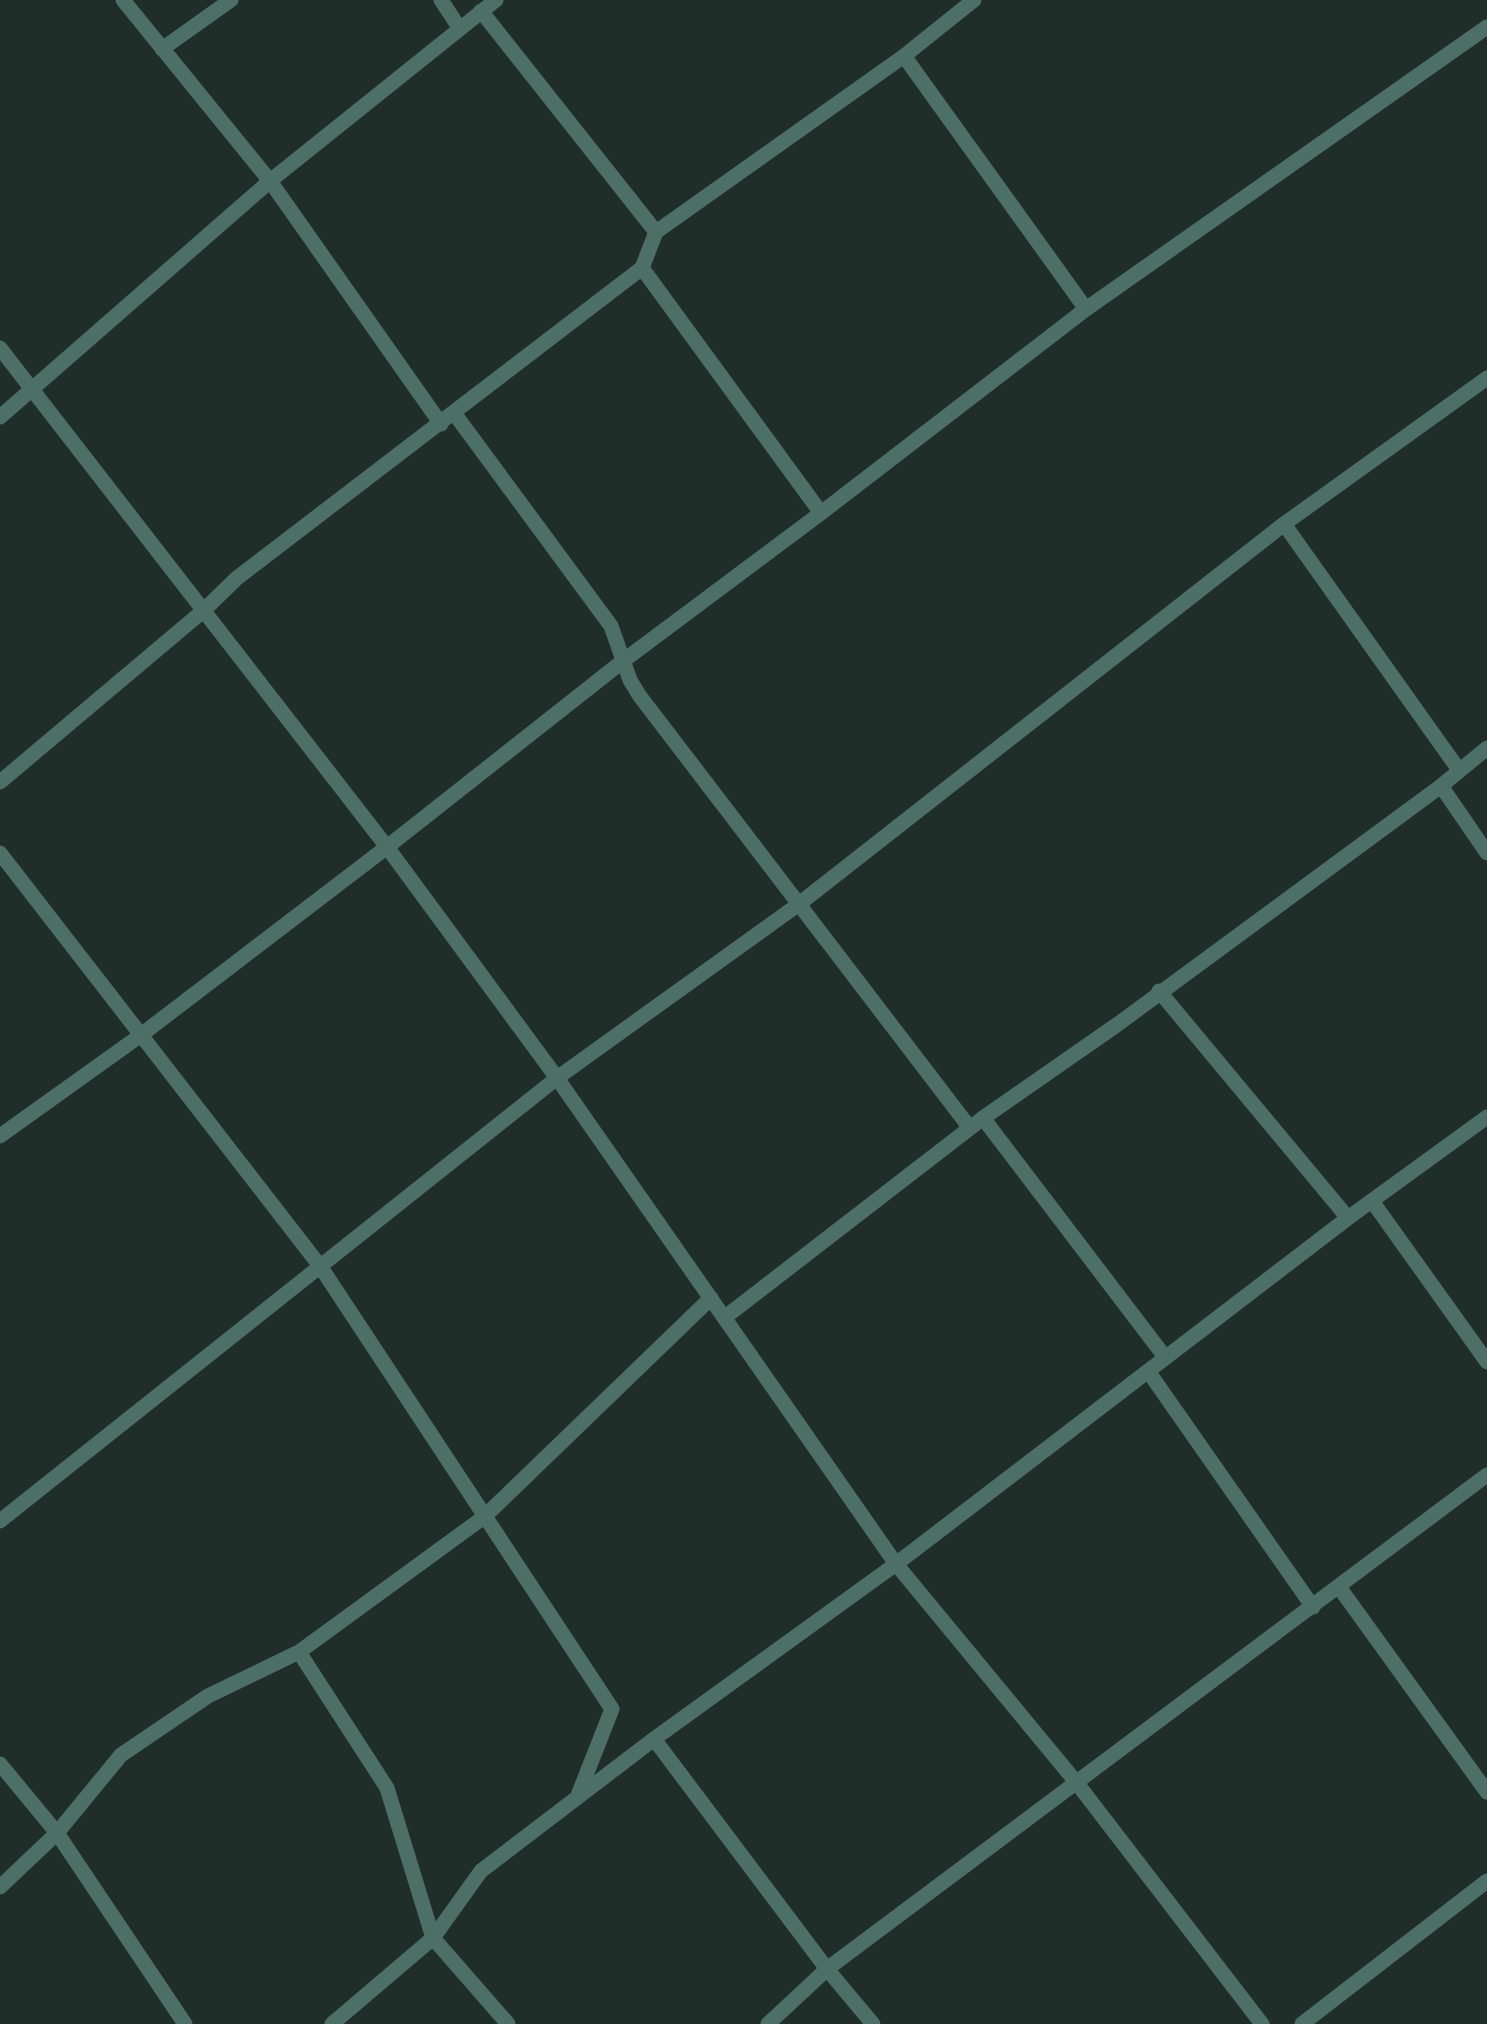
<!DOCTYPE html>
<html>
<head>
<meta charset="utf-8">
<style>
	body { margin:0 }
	canvas { display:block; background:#202e2a }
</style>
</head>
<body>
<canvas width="1487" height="2024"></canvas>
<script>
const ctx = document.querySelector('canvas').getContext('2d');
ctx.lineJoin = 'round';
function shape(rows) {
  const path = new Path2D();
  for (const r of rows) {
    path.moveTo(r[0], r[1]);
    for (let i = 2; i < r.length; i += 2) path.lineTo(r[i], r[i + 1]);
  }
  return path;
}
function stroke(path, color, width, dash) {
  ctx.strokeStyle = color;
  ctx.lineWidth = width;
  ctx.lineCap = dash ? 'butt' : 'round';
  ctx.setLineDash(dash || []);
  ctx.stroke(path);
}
stroke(shape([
	[123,0,270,181,441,424],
	[441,0,460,29],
	[481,11,656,232],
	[162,49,231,0],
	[904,56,1086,309],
	[642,268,821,513],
	[0,348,387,847,557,1078,896,1564,1076,1782,1262,2024],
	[454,413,611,626,630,680,639,695,970,1128],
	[0,417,270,181,496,0],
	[1284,524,1459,770],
	[0,782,203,611,237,578,642,268,656,232,904,56,974,0],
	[1441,786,1487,853],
	[0,853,320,1266,612,1709,577,1798],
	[1159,991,1348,1218],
	[983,1118,1165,1357],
	[0,1136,141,1035,387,847,623,661,821,513,1086,309,1487,27],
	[1372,1201,1487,1362],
	[724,1318,983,1118,1118,1024,1441,786,1487,748],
	[1148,1371,1313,1607],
	[0,1521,557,1078,799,904,1284,524,1487,378],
	[1339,1587,1487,1792],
	[299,1652,387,1788,433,1938,508,2024],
	[654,1739,827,1969,873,2024],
	[0,1764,57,1833,185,2024],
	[0,1887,57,1833,121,1755,208,1696,299,1652,484,1517,711,1298],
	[332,2024,433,1938,481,1871,654,1739,896,1564,1348,1218,1487,1117],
	[768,2024,827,1969,1487,1475],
	[1302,2024,1487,1881]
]), '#4d7066', 15);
</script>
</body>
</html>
